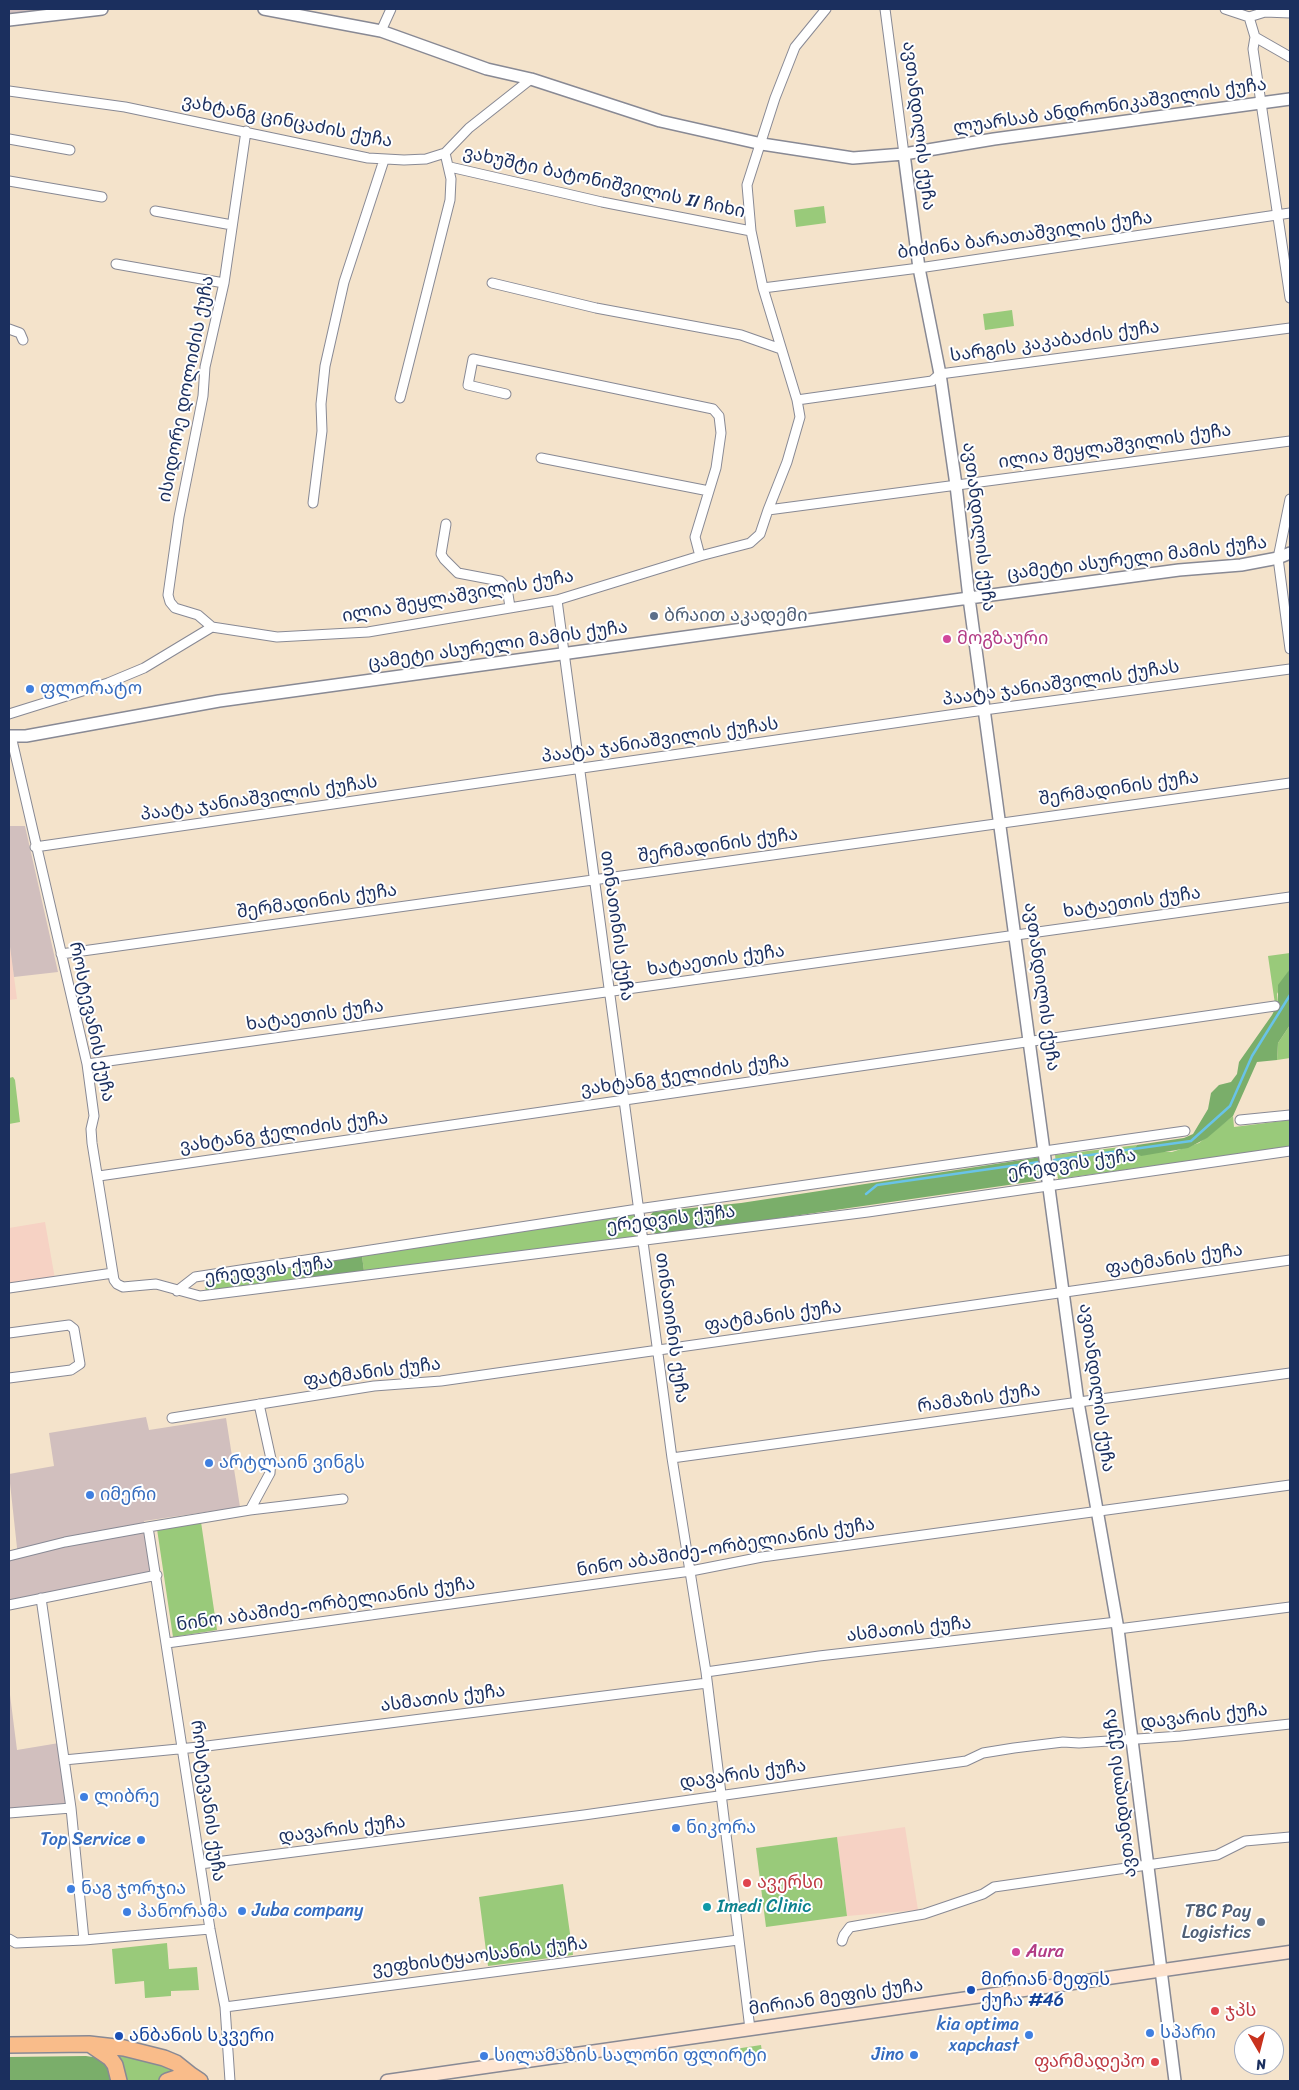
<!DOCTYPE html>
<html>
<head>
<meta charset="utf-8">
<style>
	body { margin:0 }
	#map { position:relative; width:1299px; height:2090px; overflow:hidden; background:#f4e3cb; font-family:Sriracha,sans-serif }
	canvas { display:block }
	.frame { position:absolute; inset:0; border:10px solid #1b2f5e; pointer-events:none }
	.north { position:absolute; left:1234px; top:2025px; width:50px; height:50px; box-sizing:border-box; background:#fff; border:1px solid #a4acbf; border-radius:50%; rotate:172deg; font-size:14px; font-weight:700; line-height:20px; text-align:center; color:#1b2f5e }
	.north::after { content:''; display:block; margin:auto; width:18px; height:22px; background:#c8321e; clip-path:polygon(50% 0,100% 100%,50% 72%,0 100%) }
</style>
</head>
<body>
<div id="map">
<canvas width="1299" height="2090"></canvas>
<div class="frame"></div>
<div class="north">N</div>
</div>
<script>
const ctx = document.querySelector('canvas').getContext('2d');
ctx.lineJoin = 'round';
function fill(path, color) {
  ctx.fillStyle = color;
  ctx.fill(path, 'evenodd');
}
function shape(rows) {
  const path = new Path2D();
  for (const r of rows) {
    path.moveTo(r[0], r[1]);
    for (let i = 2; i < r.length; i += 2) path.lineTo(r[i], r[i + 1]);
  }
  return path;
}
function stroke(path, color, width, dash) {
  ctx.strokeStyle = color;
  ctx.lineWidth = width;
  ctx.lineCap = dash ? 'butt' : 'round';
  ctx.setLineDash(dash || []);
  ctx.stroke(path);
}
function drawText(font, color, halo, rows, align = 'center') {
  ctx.font = font + ' Sriracha,"Noto Sans Georgian",sans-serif';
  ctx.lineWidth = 4;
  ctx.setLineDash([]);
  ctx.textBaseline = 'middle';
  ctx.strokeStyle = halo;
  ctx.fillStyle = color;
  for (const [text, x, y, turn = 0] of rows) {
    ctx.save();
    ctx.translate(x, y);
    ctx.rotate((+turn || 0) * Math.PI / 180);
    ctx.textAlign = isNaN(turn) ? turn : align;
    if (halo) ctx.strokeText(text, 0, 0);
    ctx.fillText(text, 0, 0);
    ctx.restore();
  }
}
fill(shape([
	[9,939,17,999,9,1000],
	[45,1222,55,1279,9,1286,9,1228],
	[905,1827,918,1910,847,1916,837,1837]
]), '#f6d2c4');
fill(shape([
	[9,9,99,9,9,20],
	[9,826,25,826,58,972,14,977,9,939],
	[146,1417,149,1430,226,1418,240,1507,144,1521,151,1571,9,1600,9,1560,18,1557,9,1474,54,1466,49,1433],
	[9,1687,17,1750,59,1743,67,1801,65,1804,9,1810]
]), '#d1bfbe');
fill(shape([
	[824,206,826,223,796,227,794,210],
	[1012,310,1014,326,985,330,983,314],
	[1290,953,1290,969,1277,994,1278,1003,1275,1004,1268,956],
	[1290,1025,1290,1058,1277,1060,1278,1043],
	[13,1077,15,1080,20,1122,9,1124,9,1078],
	[1233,1116,1234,1127,1290,1120,1290,1147,1058,1179,1055,1155,1137,1145,1133,1151,1172,1152,1199,1143],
	[633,1214,636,1217,638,1236,636,1237,364,1271,362,1256],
	[301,1264,304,1280,206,1292,204,1280],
	[201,1522,217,1630,173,1637,157,1529],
	[837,1837,847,1916,766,1927,756,1848],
	[563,1884,573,1955,488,1966,479,1897],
	[167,1943,169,1969,197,1967,199,1990,171,1991,171,1996,145,1998,144,1981,115,1984,112,1949],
	[761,2045,762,2052,736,2056,735,2049],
	[118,2055,161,2065,172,2071,159,2081,126,2081]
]), '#99ca7a');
fill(shape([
	[1290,969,1290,1025,1278,1043,1277,1060,1257,1062,1233,1116,1207,1138,1188,1148,1141,1156,1133,1151,1137,1145,1184,1138,1193,1134,1208,1109,1211,1093,1219,1085,1231,1082,1237,1074,1239,1062,1272,1015,1278,1003,1278,985],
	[1041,1157,1043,1180,669,1234,651,1233,648,1218,653,1212,741,1203],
	[362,1256,364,1271,304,1280,301,1264],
	[86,2056,99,2058,108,2069,111,2081,9,2081,9,2057]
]), '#7aae6a');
stroke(shape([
	[1054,1160,1191,1141,1230,1106,1252,1056,1290,995],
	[866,1194,877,1185,1039,1162]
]), '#69c3e7', 2.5);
const minor = shape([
	[885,9,904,154],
	[1225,9,1249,17,1255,37,1290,57],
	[1249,17,1265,12,1290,13],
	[381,31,391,9],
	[1255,37,1253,49,1290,298],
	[9,91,125,107,368,158,404,160,426,159,445,153,469,128,531,79],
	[9,139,70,150],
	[450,167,602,202,751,231],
	[9,181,102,197],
	[155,211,232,225],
	[116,264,224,283],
	[492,283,596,308,741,335,781,349],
	[763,288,919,268,1290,213],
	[9,329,20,333,23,340],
	[506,394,468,385,473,359,713,409,719,416,721,433,716,468,695,537,700,556],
	[400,398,450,200,451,179,445,153],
	[797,400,932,381,940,374,1290,328],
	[541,458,709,491],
	[1290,499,1278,558,1290,649],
	[313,503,322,431,321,404,325,366,344,282,384,160],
	[768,510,787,462,800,417,797,400,763,288,751,231,747,185,775,98,795,47,826,9],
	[446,524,441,554,444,559,458,573,500,581,507,588,510,607],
	[557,600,672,1458,706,1672,750,2029],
	[212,627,198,615,175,608,170,602,168,595,179,517,203,396,205,367,224,283,246,131],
	[9,714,108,683,144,668,212,627,277,637,368,632,557,600,700,556,750,543,760,534,768,510,1290,441],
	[11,736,87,1064,94,1116,91,1129,92,1143,114,1280,117,1284,123,1287,156,1284,200,1296,868,1212,1290,1151],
	[35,847,984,710,1290,669],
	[61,954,1290,783],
	[87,1064,1290,897],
	[1240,1120,1290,1115],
	[99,1176,1275,1006],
	[9,1288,113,1273],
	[177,1291,195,1277,638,1209,1185,1131],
	[9,1333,69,1325,74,1329,80,1364,71,1370,9,1378],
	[172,1418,374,1386,441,1381,1290,1260],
	[672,1458,1290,1373],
	[250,1510,270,1473,271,1459,259,1404],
	[148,1527,210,1929,225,2007,230,2081],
	[9,1556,65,1542,148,1527,250,1510,343,1499],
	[41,1598,71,1808,84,1940],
	[9,1605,157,1575],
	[1118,1629,1290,1607],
	[167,1643,691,1571,762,1557,1290,1485],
	[706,1672,819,1656,1117,1622],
	[64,1760,199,1747,707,1683],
	[9,1813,71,1808],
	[200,1864,584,1815,966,1761,983,1753,1014,1748,1063,1742,1079,1743,1181,1736,1290,1724],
	[9,1939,16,1943,84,1940,210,1929],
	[842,1941,844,1935,850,1927,924,1914,983,1894,994,1887,1217,1855,1245,1841,1290,1837],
	[225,2007,738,1940]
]);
const tertiary = shape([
	[264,9,381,31,487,69,531,79,660,121,762,144,853,158,904,154,994,139,1290,99],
	[9,20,102,9],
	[904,154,919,268,940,374,956,485,969,598,1078,1402,1118,1629,1175,2081],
	[9,736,26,736,219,701,969,598,1179,570,1241,565,1278,558,1290,553]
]);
const secondary = shape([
	[387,2081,1290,1952]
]);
const primary = shape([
	[9,2045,89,2044,124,2048,164,2058,176,2063,191,2075],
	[91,2045,110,2058,115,2065,119,2081],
	[167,2081,185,2075,191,2075,200,2081]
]);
stroke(minor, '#888994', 11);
stroke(tertiary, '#888994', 14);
stroke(secondary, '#888994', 15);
stroke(primary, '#888994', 18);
stroke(minor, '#fff', 9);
stroke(tertiary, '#fff', 11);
stroke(secondary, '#fde4d0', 12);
stroke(primary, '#f9bc8a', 15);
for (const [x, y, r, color] of [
	[654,616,5,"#5c6f8a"],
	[947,639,5,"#d1479c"],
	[30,689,5,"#3f7fe0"],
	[209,1463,5,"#3f7fe0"],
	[90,1495,5,"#3f7fe0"],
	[84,1797,5,"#3f7fe0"],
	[676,1828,5,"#3f7fe0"],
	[141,1840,5,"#3f7fe0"],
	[747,1883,5,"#e0444e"],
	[71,1889,5,"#3f7fe0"],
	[707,1907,5,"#0f9aa8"],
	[242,1911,5,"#3f7fe0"],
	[127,1912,5,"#3f7fe0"],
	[1261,1922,5,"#5c6f8a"],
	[1016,1952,5,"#d1479c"],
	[971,1990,5,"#1a4fb4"],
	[1215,2011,5,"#e0444e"],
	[1150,2033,5,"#3f7fe0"],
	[1029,2035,5,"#3f7fe0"],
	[119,2036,5,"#1a4fb4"],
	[914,2055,5,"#3f7fe0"],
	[484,2056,5,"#3f7fe0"],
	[1155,2062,5,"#e0444e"]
]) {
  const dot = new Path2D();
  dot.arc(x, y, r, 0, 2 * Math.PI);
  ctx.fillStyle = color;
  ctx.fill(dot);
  stroke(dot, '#fff', 2);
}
drawText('18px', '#1b2f5e', '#fff', [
	["ლუარსაბ ანდრონიკაშვილის ქუჩა",1110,107,-8],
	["ვახტანგ ცინცაძის ქუჩა",287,122,11],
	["ავთანდილის ქუჩა",918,126,83],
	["ვახუშტი ბატონიშვილის II ჩიხი",604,183,12],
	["ბიძინა ბარათაშვილის ქუჩა",1025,236,-8],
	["სარგის კაკაბაძის ქუჩა",1055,342,-8],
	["ისიდორე დოლიძის ქუჩა",187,389,-79],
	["ილია შეყლაშვილის ქუჩა",1115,447,-8],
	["ავთანდილის ქუჩა",978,527,83],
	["ცამეტი ასურელი მამის ქუჩა",1137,559,-7],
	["ილია შეყლაშვილის ქუჩა",458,597,-10],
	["ცამეტი ასურელი მამის ქუჩა",498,646,-8],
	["პაატა ჯანიაშვილის ქუჩას",1061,684,-8],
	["პაატა ჯანიაშვილის ქუჩას",660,741,-8],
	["შერმადინის ქუჩა",1119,789,-8],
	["პაატა ჯანიაშვილის ქუჩას",259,799,-8],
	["შერმადინის ქუჩა",718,846,-8],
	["შერმადინის ქუჩა",317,902,-8],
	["ხატაეთის ქუჩა",1132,903,-8],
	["თინათინის ქუჩა",616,926,82],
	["ხატაეთის ქუჩა",716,961,-8],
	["ავთანდილის ქუჩა",1041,987,82],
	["ხატაეთის ქუჩა",315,1016,-8],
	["როსტევანის ქუჩა",91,1022,78],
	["ვახტანგ ჭელიძის ქუჩა",685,1076,-8],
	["ვახტანგ ჭელიძის ქუჩა",284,1133,-8],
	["ერედვის ქუჩა",1072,1165,-8],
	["ერედვის ქუჩა",671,1220,-7],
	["ფატმანის ქუჩა",1174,1260,-8],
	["ერედვის ქუჩა",269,1271,-7],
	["ფატმანის ქუჩა",773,1317,-8],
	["თინათინის ქუჩა",671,1328,82],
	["ფატმანის ქუჩა",372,1373,-7],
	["ავთანდილის ქუჩა",1096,1388,82],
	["რამაზის ქუჩა",979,1399,-8],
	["ნინო აბაშიძე-ორბელიანის ქუჩა",726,1548,-9],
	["ნინო აბაშიძე-ორბელიანის ქუჩა",326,1605,-8],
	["ასმათის ქუჩა",909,1630,-6],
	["ასმათის ქუჩა",443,1699,-7],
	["დავარის ქუჩა",1204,1717,-6],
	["დავარის ქუჩა",743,1775,-8],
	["ავთანდილის ქუჩა",1121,1793,-97],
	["როსტევანის ქუჩა",207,1801,82],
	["დავარის ქუჩა",342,1830,-7],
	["ვეფხისტყაოსანის ქუჩა",480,1957,-7],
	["მირიან მეფის ქუჩა",836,1998,-8]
]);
drawText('18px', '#4e5e75', '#fff', [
	["ბრაით აკადემი",664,616],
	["TBC Pay",1251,1912,"right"],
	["Logistics",1251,1933,"right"]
], 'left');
drawText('18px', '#b23c85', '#fff', [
	["მოგზაური",957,639],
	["Aura",1026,1952]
], 'left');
drawText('18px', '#366cbe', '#fff', [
	["ფლორატო",40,689],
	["არტლაინ ვინგს",219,1463],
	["იმერი",100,1495],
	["ლიბრე",94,1797],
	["ნიკორა",686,1828],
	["Top Service",131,1840,"right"],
	["ნაგ ჯორჯია",81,1889],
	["Juba company",252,1911],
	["პანორამა",137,1912],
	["kia optima",1019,2025,"right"],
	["xapchast",1019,2046,"right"],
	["სპარი",1160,2033],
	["Jino",904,2055,"right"],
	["სილამაზის სალონი ფლირტი",494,2056]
], 'left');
drawText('18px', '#be3a42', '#fff', [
	["ავერსი",757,1883],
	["ჯპს",1225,2011],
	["ფარმადეპო",1145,2062,"right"]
], 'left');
drawText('18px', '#0d838f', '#fff', [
	["Imedi Clinic",717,1907]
], 'left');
drawText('18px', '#164399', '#fff', [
	["მირიან მეფის",981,1980],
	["ქუჩა #46",981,2001],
	["ანბანის სკვერი",129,2036]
], 'left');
</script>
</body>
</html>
